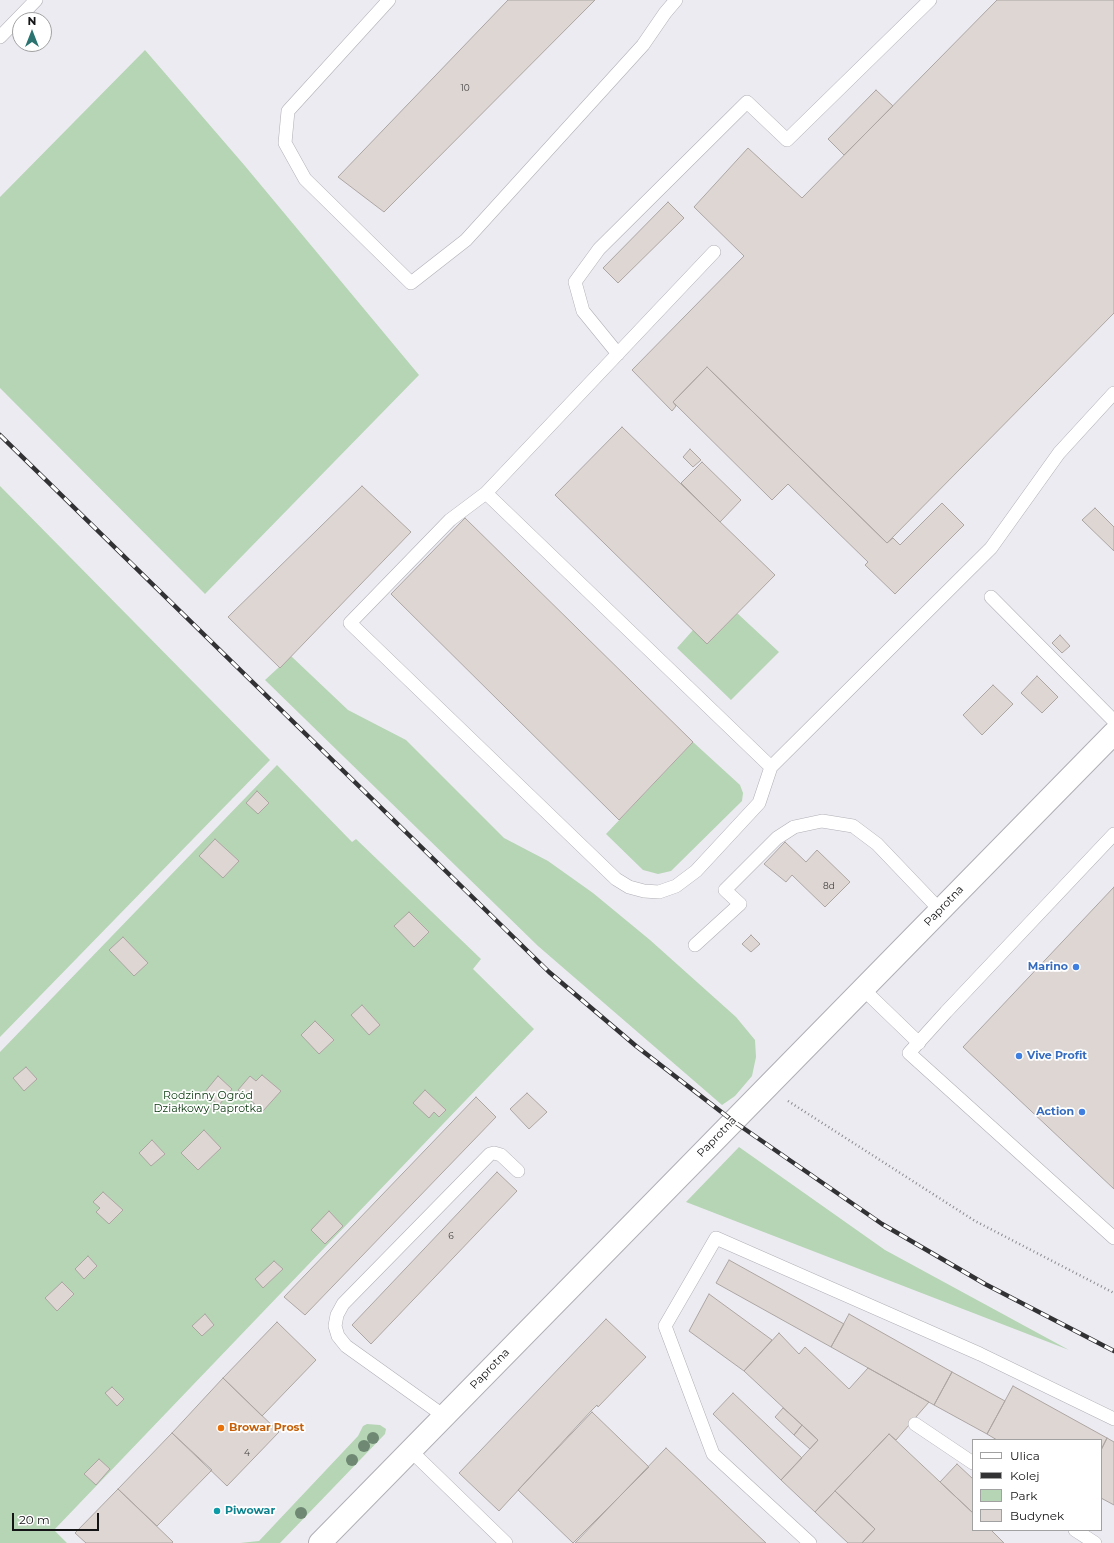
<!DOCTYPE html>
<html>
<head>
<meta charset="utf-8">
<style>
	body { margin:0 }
	#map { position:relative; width:1114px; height:1543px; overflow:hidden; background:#edebf2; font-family:Montserrat,sans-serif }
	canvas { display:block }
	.legend { position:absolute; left:972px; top:1439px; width:130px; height:92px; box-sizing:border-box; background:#fff; border:1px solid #a1a1a2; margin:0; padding:5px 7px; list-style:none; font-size:12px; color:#141416 }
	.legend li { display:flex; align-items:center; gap:8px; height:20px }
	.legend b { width:20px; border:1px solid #a1a1a2 }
	.north { position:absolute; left:12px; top:12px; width:40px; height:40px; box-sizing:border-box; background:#fff; border:1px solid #a1a1a2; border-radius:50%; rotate:0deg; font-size:11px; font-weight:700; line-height:16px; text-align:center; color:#141416 }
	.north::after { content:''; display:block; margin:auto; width:14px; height:18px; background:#2a7370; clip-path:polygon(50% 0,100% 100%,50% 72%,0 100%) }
	.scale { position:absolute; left:12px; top:1513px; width:87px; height:18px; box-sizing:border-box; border:2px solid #141416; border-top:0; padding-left:5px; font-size:12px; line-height:14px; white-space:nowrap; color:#141416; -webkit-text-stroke:3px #fff; paint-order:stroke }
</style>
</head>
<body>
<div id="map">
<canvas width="1114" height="1543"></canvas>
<ul class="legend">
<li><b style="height:5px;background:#fff"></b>Ulica</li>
<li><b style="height:5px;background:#323134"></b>Kolej</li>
<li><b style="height:11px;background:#b5d5b4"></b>Park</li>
<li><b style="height:11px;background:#ddd6d2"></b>Budynek</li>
</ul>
<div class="north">N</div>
<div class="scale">20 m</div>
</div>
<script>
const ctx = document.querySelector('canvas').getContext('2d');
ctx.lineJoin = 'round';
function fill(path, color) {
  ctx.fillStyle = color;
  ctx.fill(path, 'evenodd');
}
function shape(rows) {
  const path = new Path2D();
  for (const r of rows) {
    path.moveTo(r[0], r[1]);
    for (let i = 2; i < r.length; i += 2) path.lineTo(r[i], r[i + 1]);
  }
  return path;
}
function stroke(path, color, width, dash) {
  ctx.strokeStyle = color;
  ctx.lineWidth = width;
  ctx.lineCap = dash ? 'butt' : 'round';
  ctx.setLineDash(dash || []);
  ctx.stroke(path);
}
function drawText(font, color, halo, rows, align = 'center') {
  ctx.font = font + ' Montserrat,sans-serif';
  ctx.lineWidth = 3.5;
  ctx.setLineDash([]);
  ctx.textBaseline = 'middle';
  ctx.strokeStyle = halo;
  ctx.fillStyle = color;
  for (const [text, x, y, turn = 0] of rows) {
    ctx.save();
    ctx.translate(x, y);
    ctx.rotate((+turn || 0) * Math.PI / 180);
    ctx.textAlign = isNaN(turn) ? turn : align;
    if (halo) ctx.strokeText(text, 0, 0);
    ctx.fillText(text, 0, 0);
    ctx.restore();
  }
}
fill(shape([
	[145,50,245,166,419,375,205,594,0,388,0,197],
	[0,486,270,760,0,1037],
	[737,613,779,652,731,700,677,648,693,630,707,644],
	[291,656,348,710,406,740,504,838,548,861,593,893,650,940,736,1017,755,1040,756,1057,752,1076,735,1096,722,1105,538,946,265,680],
	[693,742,740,785,743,793,742,801,671,871,658,874,643,870,606,834],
	[277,765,352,842,356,839,481,959,473,969,534,1029,54,1530,67,1543,0,1543,0,1052],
	[739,1147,885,1250,1069,1350,686,1202],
	[367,1424,380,1425,386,1429,385,1434,280,1543,240,1543,259,1541,358,1436,363,1426]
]), '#b5d5b4');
const building = shape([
	[508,0,595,0,384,212,338,177,508,0],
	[997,0,1114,0,1114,313,887,543,707,367,673,402,676,406,672,411,632,370,744,256,694,207,748,148,802,198,997,0],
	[876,90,893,106,844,155,828,139,876,90],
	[668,202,684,218,618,283,603,268,668,202],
	[707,367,887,543,893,538,900,545,942,503,964,525,895,594,865,565,868,562,788,484,772,500,673,402,707,367],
	[622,427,775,575,707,644,555,495,622,427],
	[690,449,701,460,693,467,683,457,690,449],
	[702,462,741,500,720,522,681,483,702,462],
	[362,486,411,532,280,668,228,617,362,486],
	[1095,508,1114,527,1114,551,1082,520,1095,508],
	[465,518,693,742,619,820,391,594,465,518],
	[1060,635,1070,646,1062,653,1052,643,1060,635],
	[1037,676,1058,697,1042,713,1021,693,1037,676],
	[993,685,1013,704,982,735,963,715,993,685],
	[257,791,269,803,258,814,246,803,257,791],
	[215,839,239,861,223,878,199,856,215,839],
	[785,842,806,862,817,850,850,882,825,907,792,875,786,882,764,864,785,842],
	[1114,887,1114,1189,963,1047,1114,887],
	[409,912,429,932,414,947,394,926,409,912],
	[751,935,760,944,751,952,742,944,751,935],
	[123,937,148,963,134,976,109,950,123,937],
	[362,1005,380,1025,369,1035,351,1015,362,1005],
	[315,1021,334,1040,319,1054,301,1035,315,1021],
	[26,1067,37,1079,24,1091,13,1078,26,1067],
	[262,1075,281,1091,263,1111,238,1090,250,1076,256,1081,262,1075],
	[218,1076,232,1089,219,1105,204,1093,218,1076],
	[425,1090,446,1110,439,1117,434,1112,429,1118,413,1103,425,1090],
	[527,1093,547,1112,529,1129,510,1109,527,1093],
	[476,1097,496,1117,305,1315,284,1297,476,1097],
	[204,1130,221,1148,198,1170,181,1153,204,1130],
	[152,1140,165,1154,151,1166,139,1153,152,1140],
	[497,1172,517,1191,371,1344,352,1325,497,1172],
	[103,1192,123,1210,109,1224,96,1212,100,1208,93,1202,103,1192],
	[329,1211,343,1226,325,1244,311,1230,329,1211],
	[88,1256,97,1266,84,1279,75,1269,88,1256],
	[729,1260,844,1324,831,1347,716,1283,729,1260],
	[274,1261,283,1269,263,1288,255,1279,274,1261],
	[62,1282,74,1294,57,1311,45,1298,62,1282],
	[709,1294,772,1340,744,1371,689,1331,709,1294],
	[205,1314,214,1325,202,1336,192,1326,205,1314],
	[849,1314,952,1372,934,1405,831,1347,849,1314],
	[606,1319,646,1357,598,1407,597,1405,591,1411,499,1511,459,1473,606,1319],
	[277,1322,316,1360,262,1416,223,1378,277,1322],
	[779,1333,799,1354,805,1347,849,1389,868,1368,929,1402,896,1440,889,1434,815,1512,781,1480,818,1440,744,1371,779,1333],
	[952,1372,1005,1401,987,1434,934,1405,952,1372],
	[223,1378,279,1432,227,1486,172,1433,223,1378],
	[1013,1386,1107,1438,1101,1450,1101,1440,997,1440,987,1434,1013,1386],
	[112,1387,124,1399,117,1406,105,1393,112,1387],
	[733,1393,802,1458,781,1480,713,1414,733,1393],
	[783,1408,802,1425,794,1435,775,1417,783,1408],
	[592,1412,649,1467,573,1543,518,1490,592,1412],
	[802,1425,818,1440,810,1449,794,1435,802,1425],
	[172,1433,212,1470,157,1526,118,1489,172,1433],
	[889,1434,973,1513,973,1530,991,1530,1004,1543,862,1543,875,1529,835,1491,889,1434],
	[1107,1438,1114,1442,1114,1505,1101,1498,1101,1450,1107,1438],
	[666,1448,685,1466,766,1543,575,1543,666,1448],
	[99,1459,110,1469,96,1485,84,1474,99,1459],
	[957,1464,973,1479,973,1513,940,1482,957,1464],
	[118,1489,173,1542,172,1543,86,1543,75,1533,118,1489],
	[835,1491,875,1529,862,1543,848,1543,815,1512,835,1491]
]);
fill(building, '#ddd6d2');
stroke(building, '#aca5a2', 1);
const lane = shape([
	[389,0,288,111,285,143,305,179,411,283,466,240,643,45,665,13,676,0],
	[0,37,36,0],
	[714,252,486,493,771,767],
	[618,354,583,311,575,282,599,249,747,102,787,140,930,0],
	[486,493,450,520,350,623,616,879,629,887,644,891,659,892,676,886,696,871,759,803,771,767,991,548,1059,453,1114,393],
	[991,597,1114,721],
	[1114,834,946,1012,909,1053,1114,1238],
	[695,945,740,904,725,890,777,838,794,827,822,821,853,826,877,844,940,910],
	[863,989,919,1043],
	[444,1416,346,1346,338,1336,335,1326,337,1315,343,1304,490,1154,494,1153,501,1155,518,1171],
	[915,1424,973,1463],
	[410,1450,506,1543],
	[1075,1530,1095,1543],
	[810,1543,713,1454,665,1326,716,1238,980,1354,1114,1419]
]);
const street = shape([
	[320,1543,1114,733]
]);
stroke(lane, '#b0afb5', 14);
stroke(street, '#b0afb5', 24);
stroke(shape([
	[788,1101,975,1221,1114,1293]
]), '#8b8a8f', 2.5, [1, 3]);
stroke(lane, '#fff', 13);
stroke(street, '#fff', 22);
const rail = shape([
	[0,435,549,972,636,1046,733,1121,882,1224,985,1284,1114,1351]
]);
stroke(rail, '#323134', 4.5);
stroke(rail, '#fff', 3, [9]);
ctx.fillStyle = '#6f8874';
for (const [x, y] of [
	[373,1438],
	[364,1446],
	[352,1460],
	[301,1513]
]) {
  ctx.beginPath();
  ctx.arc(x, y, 6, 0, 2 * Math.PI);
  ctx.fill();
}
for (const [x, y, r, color] of [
	[1076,967,4,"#3f7fe0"],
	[1019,1056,4,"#3f7fe0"],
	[1082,1112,4,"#3f7fe0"],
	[221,1428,4,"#e8710a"],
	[217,1511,4,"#0f9aa8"]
]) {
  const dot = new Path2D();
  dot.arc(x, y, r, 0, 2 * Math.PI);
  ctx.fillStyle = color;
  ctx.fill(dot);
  stroke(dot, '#fff', 1.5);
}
drawText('9px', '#464445', null, [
	["10",465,88],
	["8d",829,886],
	["6",451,1236],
	["4",247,1453]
]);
drawText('11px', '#141416', '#fff', [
	["Paprotna",944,906,-46],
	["Paprotna",717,1137,-46],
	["Paprotna",490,1369,-46]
]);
drawText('bold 11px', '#366cbe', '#fff', [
	["Marino",1068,967],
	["Vive Profit",1027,1056,"left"],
	["Action",1074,1112]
], 'right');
drawText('11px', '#08370c', '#fff', [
	["Rodzinny Ogród",208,1096],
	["Działkowy Paprotka",208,1109]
]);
drawText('bold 11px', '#c56008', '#fff', [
	["Browar Prost",229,1428]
], 'left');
drawText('bold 11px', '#0d838f', '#fff', [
	["Piwowar",225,1511]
], 'left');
</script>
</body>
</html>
